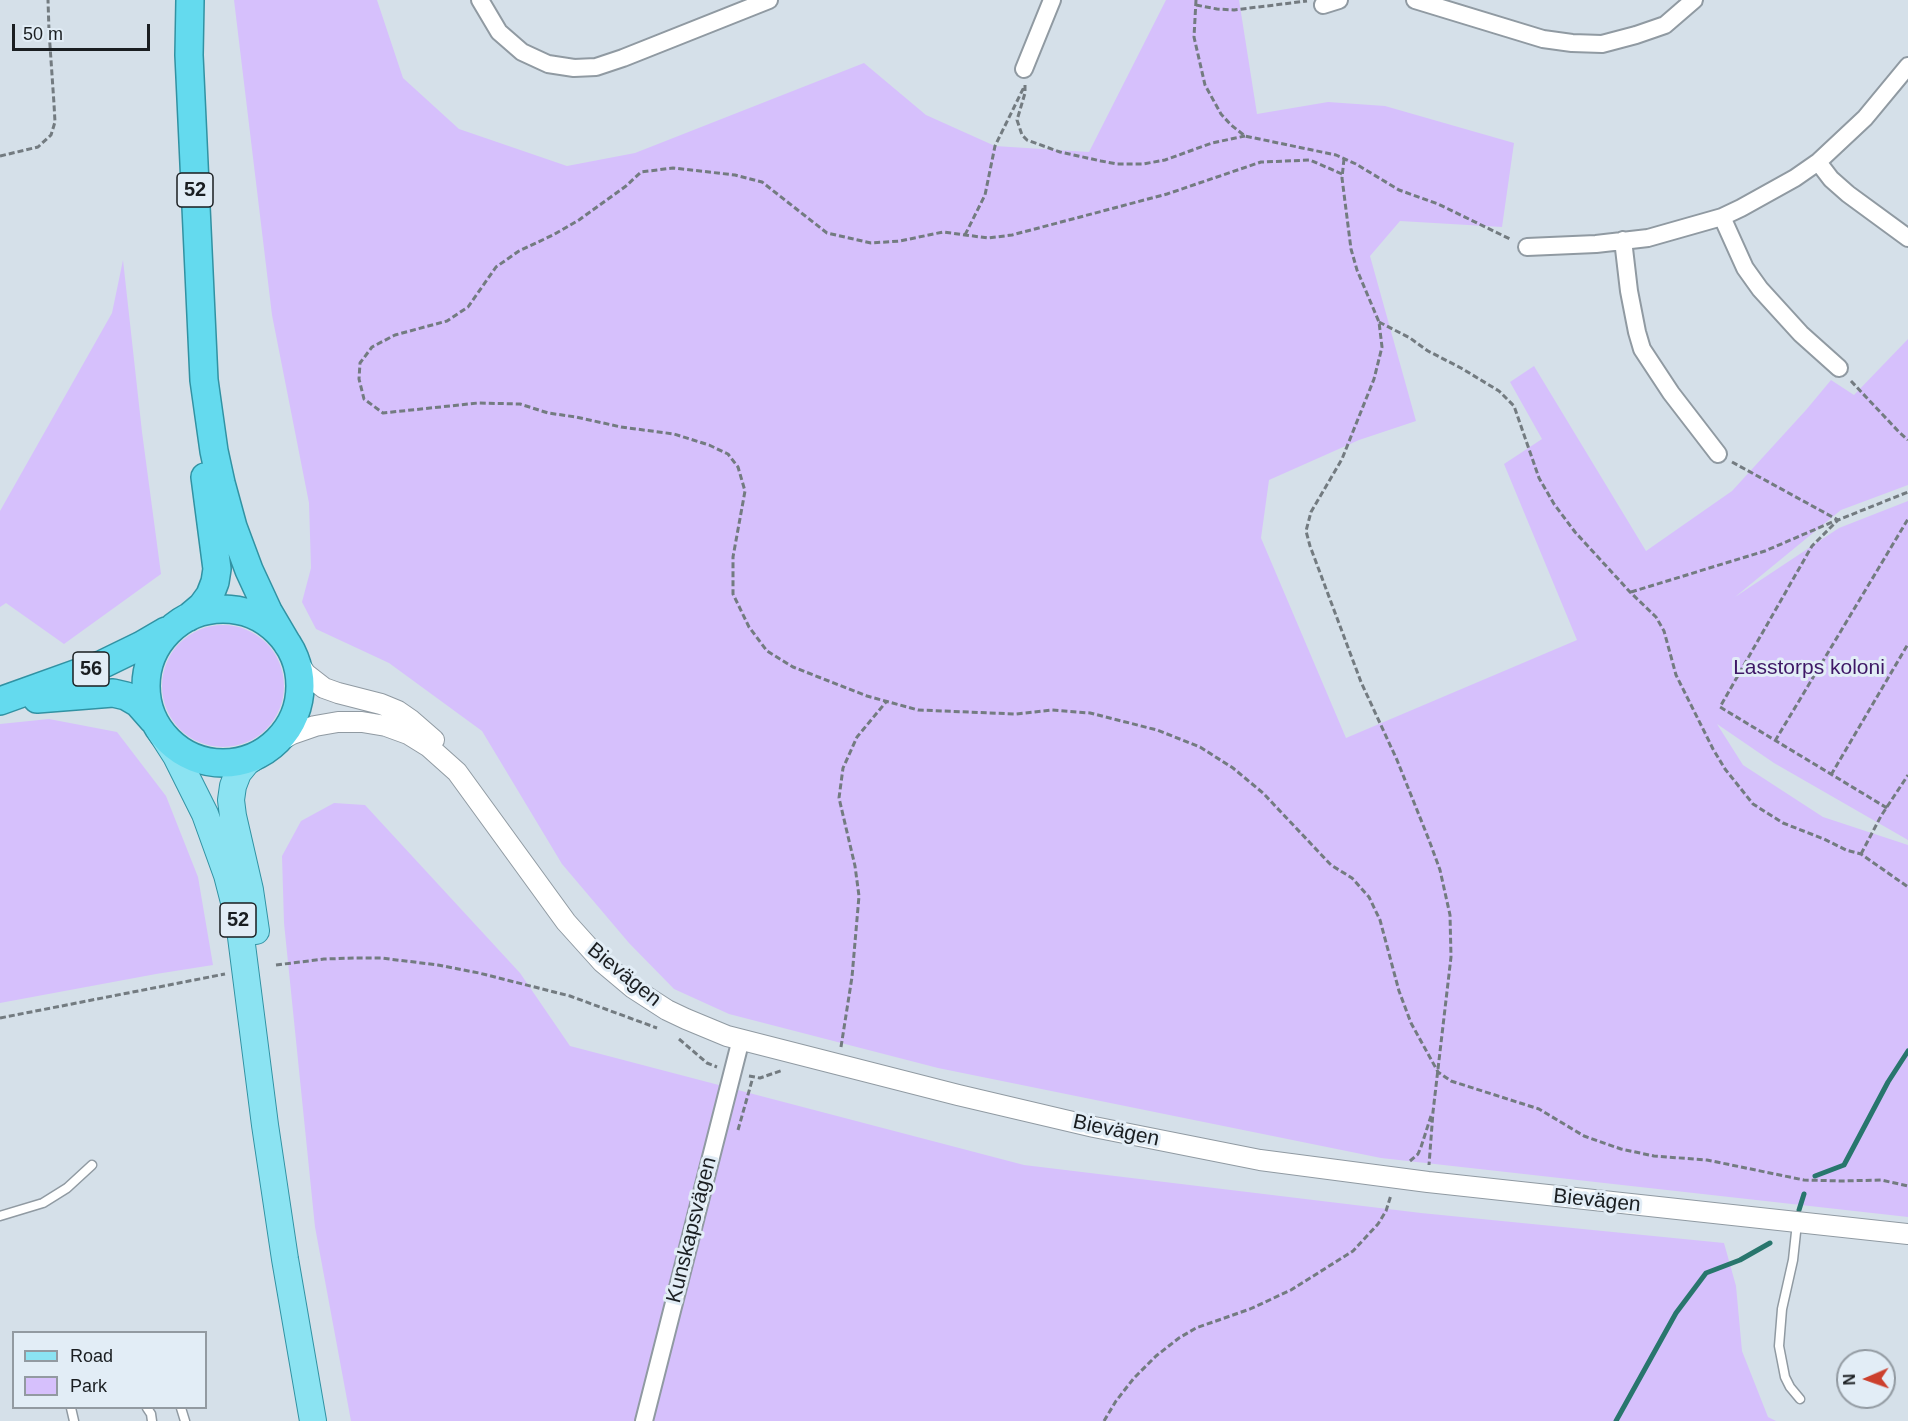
<!DOCTYPE html>
<html>
<head>
<meta charset="utf-8">
<style>
	body { margin:0 }
	#map { position:relative; width:1908px; height:1421px; overflow:hidden; background:#d5e0e9; font-family:Arial,sans-serif }
	canvas { display:block }
	.legend { position:absolute; left:12px; top:1331px; width:195px; height:78px; box-sizing:border-box; background:#e2edf6; border:2px solid #929aa1; margin:0; padding:8px 10px; list-style:none; font-size:18px; color:#1a1e21 }
	.legend li { display:flex; align-items:center; gap:12px; height:30px }
	.legend b { width:30px; border:2px solid #929aa1 }
	.north { position:absolute; left:1836px; top:1349px; width:60px; height:60px; box-sizing:border-box; background:#e2edf6; border:2px solid #929aa1; border-radius:50%; rotate:268deg; font-size:16px; font-weight:700; line-height:24px; text-align:center; color:#1a1e21 }
	.north::after { content:''; display:block; margin:auto; width:21px; height:27px; background:#cc402d; clip-path:polygon(50% 0,100% 100%,50% 72%,0 100%) }
	.scale { position:absolute; left:12px; top:24px; width:138px; height:27px; box-sizing:border-box; border:3px solid #1a1e21; border-top:0; padding-left:8px; font-size:18px; line-height:21px; white-space:nowrap; color:#1a1e21; -webkit-text-stroke:4px #e2edf6; paint-order:stroke }
</style>
</head>
<body>
<div id="map">
<canvas width="1908" height="1421"></canvas>
<ul class="legend">
<li><b style="height:8px;background:#8be3f2"></b>Road</li>
<li><b style="height:16px;background:#d6c0fc"></b>Park</li>
</ul>
<div class="north">N</div>
<div class="scale">50 m</div>
</div>
<script>
const ctx = document.querySelector('canvas').getContext('2d');
ctx.lineJoin = 'round';
function fill(path, color) {
  ctx.fillStyle = color;
  ctx.fill(path, 'evenodd');
}
function shape(rows) {
  const path = new Path2D();
  for (const r of rows) {
    if (r.length === 3) {
      path.moveTo(r[0] + r[2], r[1]);
      path.arc(r[0], r[1], r[2], 0, 2 * Math.PI);
      continue;
    }
    path.moveTo(r[0], r[1]);
    for (let i = 2; i < r.length; i += 2) path.lineTo(r[i], r[i + 1]);
  }
  return path;
}
function stroke(path, color, width, dash) {
  ctx.strokeStyle = color;
  ctx.lineWidth = width;
  ctx.lineCap = dash ? 'butt' : 'round';
  ctx.setLineDash(dash || []);
  ctx.stroke(path);
}
function drawText(font, color, halo, rows, align = 'center') {
  ctx.font = font + ' Arial,sans-serif';
  ctx.lineWidth = 6;
  ctx.setLineDash([]);
  ctx.textBaseline = 'middle';
  ctx.strokeStyle = halo;
  ctx.fillStyle = color;
  for (const [text, x, y, turn = 0] of rows) {
    ctx.save();
    ctx.translate(x, y);
    ctx.rotate((+turn || 0) * Math.PI / 180);
    ctx.textAlign = isNaN(turn) ? turn : align;
    if (halo) ctx.strokeText(text, 0, 0);
    ctx.fillText(text, 0, 0);
    ctx.restore();
  }
}
fill(shape([
	[234,0,377,0,403,78,459,129,567,166,635,153,864,63,926,115,995,146,1089,152,1166,0,1239,0,1257,114,1328,102,1385,106,1514,143,1502,227,1400,221,1370,256,1416,421,1359,440,1269,480,1261,538,1346,738,1577,640,1504,464,1542,439,1510,382,1534,366,1646,551,1732,491,1806,410,1831,380,1854,395,1908,339,1908,485,1841,510,1735,597,1839,528,1908,501,1908,840,1774,763,1717,724,1743,765,1823,817,1908,845,1908,1217,1381,1158,938,1068,729,1014,674,989,629,943,562,864,482,731,389,663,316,629,302,602,311,568,309,503,272,315],
	[123,260,142,432,161,574,64,644,6,603,0,607,0,511,112,313],
	[223,686,61],
	[49,719,117,732,166,796,198,877,213,965,156,974,0,1003,0,724],
	[334,803,365,805,520,973,570,1046,1024,1165,1421,1213,1724,1243,1736,1286,1742,1351,1768,1417,1776,1421,351,1421,315,1227,284,923,282,856,301,821]
]), '#d6c0fc');
stroke(shape([
	[1815,1176,1844,1165,1888,1082,1908,1051],
	[1799,1210,1804,1194],
	[1616,1421,1676,1313,1706,1273,1740,1260,1770,1243]
]), '#28766d', 5);
const service = shape([
	[0,1216,43,1203,67,1188,92,1165],
	[1797,1223,1793,1260,1782,1309,1779,1346,1785,1377,1790,1387,1800,1399],
	[71,1408,74,1421],
	[147,1408,151,1414,152,1421],
	[181,1408,185,1421]
]);
const minor = shape([
	[480,0,499,32,522,52,548,64,574,68,596,67,623,58,769,0],
	[1415,0,1543,39,1572,43,1602,44,1636,35,1665,25,1694,0],
	[1323,5,1339,0],
	[1024,69,1052,0],
	[1818,162,1831,179,1848,194,1908,238],
	[1722,217,1745,268,1760,289,1801,334,1839,368],
	[1623,240,1629,291,1637,332,1642,349,1671,393,1718,454],
	[1527,247,1596,244,1648,238,1722,217,1741,208,1795,178,1818,162,1865,118,1908,66],
	[644,1421,741,1039]
]);
const tertiary = shape([
	[294,656,306,674,324,688,338,693,381,704,398,711,411,720,434,740],
	[271,746,292,734,315,726,338,722,362,722,386,726,408,734,429,747,457,772,566,922,602,962,633,988,667,1010,686,1019,727,1036,958,1095,1094,1127,1260,1160,1428,1182,1908,1234]
]);
const primary = shape([
	[160,731,176,756,205,814,227,875,235,906,241,937,265,1125,285,1259,313,1421],
	[256,931,250,890,233,816,231,800,233,786,238,773,247,762,259,754]
]);
const trunk = shape([
	[190,0,189,55,204,380,214,451,221,483,233,527,249,570,268,611,288,645],
	[223,686,77],
	[189,617,202,606,210,595,215,582,217,569,205,477],
	[37,699,113,693,126,696,138,703,153,720],
	[0,701,103,664,142,645,166,631]
]);
stroke(service, '#909aa2', 11);
stroke(minor, '#909aa2', 20);
stroke(tertiary, '#909aa2', 22);
stroke(primary, '#3192a3', 28);
stroke(trunk, '#3192a3', 30);
stroke(shape([
	[1196,0,1194,37,1205,85,1221,114,1231,125,1245,136,1336,155,1356,164,1399,190,1438,204,1512,240],
	[1196,5,1217,9,1234,10,1307,1],
	[1025,85,1025,93,1017,120,1022,135,1027,140,1060,152,1101,161,1117,164,1143,164,1165,160,1212,143,1245,136],
	[0,156,38,147,51,135,55,122,54,104,49,31,48,0],
	[1344,159,1342,178,1351,249,1357,270,1379,322,1382,347,1374,379,1342,459,1311,512,1306,531,1310,546,1361,682,1397,760,1429,840,1440,870,1450,915,1451,957,1433,1112,1429,1165],
	[1342,174,1310,160,1261,162,1167,194,1012,235,988,238,943,232,900,241,871,243,827,233,762,182,735,175,673,168,641,172,626,186,579,220,553,235,519,251,496,267,468,307,447,321,395,335,372,347,360,363,359,379,364,399,383,413,478,403,520,404,548,413,576,417,621,427,674,434,709,445,728,454,738,467,745,491,733,557,733,594,749,627,767,651,793,667,867,696,918,710,1016,714,1052,710,1090,713,1157,730,1200,747,1233,768,1263,793,1331,865,1352,878,1369,897,1380,920,1399,991,1411,1023,1438,1072,1451,1081,1539,1109,1584,1136,1621,1149,1654,1156,1707,1160,1804,1180,1841,1181,1881,1180,1908,1186],
	[965,235,985,195,995,146,1024,87],
	[1379,322,1410,338,1428,351,1461,368,1499,391,1514,406,1539,478,1554,504,1575,532,1630,592,1656,617,1664,631,1676,675,1713,749,1725,769,1753,804,1783,823,1824,839,1846,850,1861,854,1908,887],
	[1851,381,1899,432,1908,440],
	[1732,462,1838,520],
	[1631,592,1765,551,1837,520],
	[1775,741,1908,519],
	[1831,775,1908,644],
	[1887,808,1720,707,1812,546,1838,520,1908,492],
	[1861,854,1881,816,1908,775],
	[276,965,324,959,356,958,381,958,438,965,479,973,570,996,657,1028],
	[0,1018,225,974],
	[679,1039,707,1063,717,1067],
	[841,1047,852,977,859,896,855,866,839,798,843,768,857,737,886,702],
	[749,1076,760,1078,783,1070],
	[738,1130,753,1077],
	[1410,1161,1418,1154,1421,1147,1431,1116],
	[1104,1421,1116,1401,1134,1378,1156,1356,1179,1338,1196,1328,1250,1309,1291,1290,1353,1251,1378,1224,1386,1211,1391,1195]
]), '#737b80', 3, [6, 3]);
stroke(service, '#fff', 8);
stroke(minor, '#fff', 16);
stroke(tertiary, '#fff', 20);
stroke(primary, '#8be3f2', 26);
stroke(trunk, '#64daee', 27);
for (const [x, y, w] of [
	[195,190,36],
	[91,669,36],
	[238,920,36]
]) {
  const box = new Path2D();
  box.roundRect(x - w / 2, y - 17, w, 34, 4.5);
  ctx.fillStyle = '#e2edf6';
  ctx.fill(box);
  stroke(box, '#1a1e21', 1.5);
}
drawText('bold 20px', '#1a1e21', null, [
	["52",195,190],
	["56",91,669],
	["52",238,920]
]);
drawText('21px', '#3e1866', '#e2edf6', [
	["Lasstorps koloni",1809,668]
]);
drawText('21px', '#1a1e21', '#e2edf6', [
	["Bievägen",624,975,39],
	["Bievägen",1116,1131,12],
	["Bievägen",1597,1201,6],
	["Kunskapsvägen",692,1230,-76]
]);
</script>
</body>
</html>
